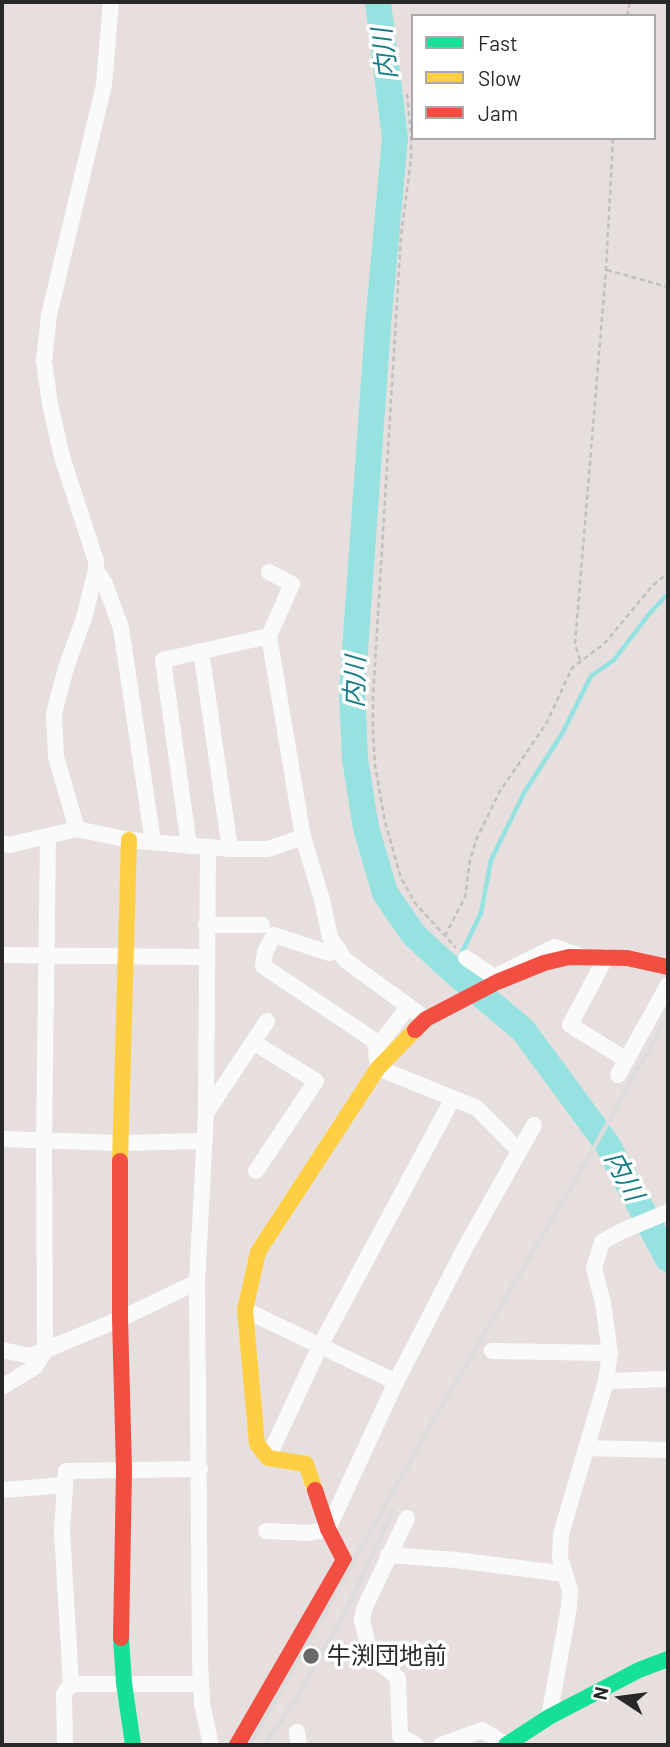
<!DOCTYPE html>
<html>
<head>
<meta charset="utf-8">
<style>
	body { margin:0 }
	#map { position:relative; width:670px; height:1747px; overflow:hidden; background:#e6dfde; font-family:Barlow,sans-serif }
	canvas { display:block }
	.frame { position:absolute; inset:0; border:4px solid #282828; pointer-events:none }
	.legend { position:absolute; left:411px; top:14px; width:245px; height:126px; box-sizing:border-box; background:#fff; border:2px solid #a9a9a9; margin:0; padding:9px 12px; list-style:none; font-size:21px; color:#282828 }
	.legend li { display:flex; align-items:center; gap:14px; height:35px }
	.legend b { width:35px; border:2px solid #a9a9a9 }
	.north { position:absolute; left:586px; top:1663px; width:70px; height:70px; -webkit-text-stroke:5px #fff; paint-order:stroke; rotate:283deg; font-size:19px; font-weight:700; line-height:28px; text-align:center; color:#282828 }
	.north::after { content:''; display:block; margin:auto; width:24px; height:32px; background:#282828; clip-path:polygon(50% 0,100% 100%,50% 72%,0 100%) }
</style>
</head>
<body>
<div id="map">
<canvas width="670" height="1747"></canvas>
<div class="frame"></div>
<ul class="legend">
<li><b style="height:9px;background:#16e098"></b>Fast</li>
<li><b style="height:9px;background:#ffcf43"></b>Slow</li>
<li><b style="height:9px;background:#f24e42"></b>Jam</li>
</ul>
<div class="north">N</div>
</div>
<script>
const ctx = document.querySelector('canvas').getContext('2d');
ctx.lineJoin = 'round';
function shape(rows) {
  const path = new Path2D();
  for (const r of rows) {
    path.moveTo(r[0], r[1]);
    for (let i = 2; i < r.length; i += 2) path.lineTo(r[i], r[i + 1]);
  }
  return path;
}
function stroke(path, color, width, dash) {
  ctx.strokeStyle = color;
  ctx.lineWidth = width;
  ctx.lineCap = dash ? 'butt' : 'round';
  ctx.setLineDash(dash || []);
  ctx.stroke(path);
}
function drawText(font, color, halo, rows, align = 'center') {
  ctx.font = font + ' Barlow,"Noto Sans JP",sans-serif';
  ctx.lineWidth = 7;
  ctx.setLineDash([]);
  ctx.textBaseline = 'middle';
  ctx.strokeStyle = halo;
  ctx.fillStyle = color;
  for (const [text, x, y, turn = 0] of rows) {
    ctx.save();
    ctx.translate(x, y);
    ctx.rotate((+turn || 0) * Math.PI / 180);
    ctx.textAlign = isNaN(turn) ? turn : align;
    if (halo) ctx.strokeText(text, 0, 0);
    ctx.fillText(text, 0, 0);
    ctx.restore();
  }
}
stroke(shape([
	[453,971,481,913,491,860,524,793,563,732,591,676,614,660,649,614,668,594]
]), '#96e2e1', 4.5);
stroke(shape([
	[378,2,395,138,378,325,352,693,355,759,366,828,385,893,414,935,453,971,523,1030,607,1144,668,1259]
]), '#96e2e1', 26);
stroke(shape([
	[627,16,630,2],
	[407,94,411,134,411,159,401,236,373,697,373,732,375,765,385,822,401,878,415,903,456,948],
	[607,270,668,287],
	[580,660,575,644,606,270,613,138],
	[445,936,465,897,470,860,477,838,500,791,546,724,572,668,605,643,652,586,668,573]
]), '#c1c0c0', 2.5, [5, 3.5]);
stroke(shape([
	[96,570,105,584,121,628,153,842],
	[269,572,292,584,269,636,303,837,322,900,330,937,345,960,426,1019],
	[201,651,230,849],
	[77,829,56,757,54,713,66,668,84,618,96,570,96,561,62,457,50,404,44,361,49,315,104,85,111,2],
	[2,843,9,845,77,829,129,840,230,849,268,849,303,837],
	[189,846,163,660,269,636],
	[208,848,206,1113,197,1282,200,1662,202,1703,211,1745],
	[206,925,262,925],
	[339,950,329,953,274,935,265,952,263,966,375,1041,378,1068,477,1108,519,1151],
	[2,955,205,957],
	[606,957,570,1025,627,1060],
	[466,958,494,977,555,947,578,955],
	[253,1042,316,1081,256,1171],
	[376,1049,408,1007],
	[618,1075,668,985],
	[206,1113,267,1021],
	[2,1139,120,1143,204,1141],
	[245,1310,396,1382],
	[2,1350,31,1356,120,1319,197,1282],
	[492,1351,610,1353],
	[606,1381,668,1379],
	[2,1387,35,1367,45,1351,44,1141,48,836],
	[586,1448,668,1450],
	[268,1458,320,1346,453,1098],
	[200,1469,66,1471,62,1531,71,1684,201,1684],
	[4,1490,65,1485],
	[407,1518,364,1609,362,1620,369,1649,377,1661,398,1678,400,1736,416,1745],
	[266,1531,309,1533,328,1529,396,1382,465,1248,534,1125],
	[388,1555,456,1560,565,1574],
	[549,1717,569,1607,570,1590,560,1558,561,1534,606,1381,610,1353,603,1303,594,1268,602,1242,622,1231,668,1212],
	[297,1732,299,1745],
	[65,1745,64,1694,71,1684],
	[441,1745,482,1730,507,1745]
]), '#fbfafa', 16);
stroke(shape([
	[121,1638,124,1683,133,1745],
	[506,1745,549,1717,639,1670,668,1659]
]), '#16e098', 16);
stroke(shape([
	[120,1161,129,840],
	[315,1490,306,1464,268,1458,257,1444,245,1310,258,1252,378,1068,415,1030]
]), '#ffcf43', 16);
stroke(shape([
	[415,1030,426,1019,497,982,544,963,569,957,627,958,668,967],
	[120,1161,120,1319,124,1470,121,1638],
	[237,1745,344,1560,328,1529,315,1490]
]), '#f24e42', 16);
stroke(shape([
	[250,1745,434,1419,587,1160,668,1015],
	[264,1745,295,1701,346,1611,393,1511]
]), '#dddcdd', 4.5);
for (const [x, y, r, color] of [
	[311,1656,9,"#6a6868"]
]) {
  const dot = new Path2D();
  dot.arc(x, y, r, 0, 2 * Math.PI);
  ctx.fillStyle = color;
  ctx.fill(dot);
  stroke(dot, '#fff', 2.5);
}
drawText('24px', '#282828', '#fff', [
	["牛渕団地前",327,1656]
], 'left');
drawText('italic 26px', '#177e86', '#fff', [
	["内川",385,54,-97],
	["内川",355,682,-88],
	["内川",624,1176,62]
]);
</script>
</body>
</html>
